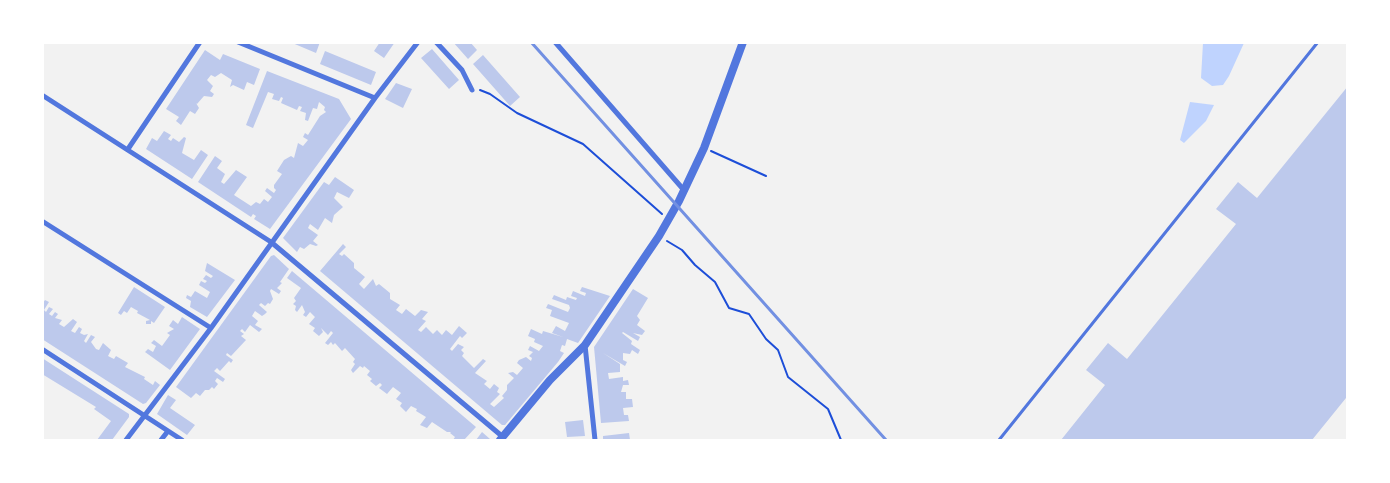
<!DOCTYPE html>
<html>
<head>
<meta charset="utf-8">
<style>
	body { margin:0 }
	#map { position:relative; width:1390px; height:483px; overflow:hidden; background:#f2f2f2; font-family:Spectral,serif }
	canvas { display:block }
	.frame { position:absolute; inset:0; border:44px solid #fff; pointer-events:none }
</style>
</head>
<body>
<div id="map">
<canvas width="1390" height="483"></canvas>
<div class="frame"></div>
</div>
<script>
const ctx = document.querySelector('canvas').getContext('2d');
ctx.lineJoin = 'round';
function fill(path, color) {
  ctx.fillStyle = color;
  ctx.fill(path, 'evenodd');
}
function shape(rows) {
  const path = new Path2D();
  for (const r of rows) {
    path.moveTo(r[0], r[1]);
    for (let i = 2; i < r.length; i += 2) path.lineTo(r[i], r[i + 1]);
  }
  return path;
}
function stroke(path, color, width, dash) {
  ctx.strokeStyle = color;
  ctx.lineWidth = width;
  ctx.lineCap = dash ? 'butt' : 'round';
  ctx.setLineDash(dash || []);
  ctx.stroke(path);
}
fill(shape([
	[1203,43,1244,43,1229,76,1223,85,1212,86,1201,78],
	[1190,102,1214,105,1206,121,1184,143,1180,140]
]), '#bfd3fe');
fill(shape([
	[290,42,320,42,316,53],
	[380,42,395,42,384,58,374,51],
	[453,42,470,42,477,50,468,59],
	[432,49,459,80,449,89,421,58],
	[205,50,220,60,223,54,260,69,254,85,247,82,244,90,233,85,230,87,232,80,221,73,215,77,211,75,207,80,213,86,210,91,214,94,212,97,204,96,197,104,196,103,199,108,195,114,190,111,181,125,176,121,179,117,166,109],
	[325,51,376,72,371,85,320,64],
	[483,55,520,97,510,106,473,64],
	[267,71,339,99,351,119,270,229,254,219,256,216,253,214,251,217,198,182,215,156,222,161,217,168,225,174,221,182,224,184,236,170,247,177,234,195,251,206,256,202,260,204,264,199,268,202,272,197,265,191,267,188,274,193,276,190,274,188,274,185,282,174,277,171,284,160,291,156,294,158,298,143,303,146,308,140,303,137,305,133,308,135,320,116,326,112,324,110,325,107,319,102,317,109,313,108,308,121,305,120,306,113,300,111,302,107,299,106,297,110,281,103,283,98,281,97,279,101,272,99,274,94,268,92,253,128,246,125],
	[396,83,412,89,403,108,385,99],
	[1348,86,1348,400,1346,398,1312,440,1061,440,1105,385,1086,370,1108,343,1127,359,1236,224,1216,209,1238,182,1257,198],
	[164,131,171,135,168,139,171,141,173,138,179,142,184,137,186,138,182,153,194,160,201,150,208,155,192,179,146,149,152,138,157,141],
	[335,177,354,190,349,198,337,192,334,198,343,207,334,215,332,223,325,218,318,230,310,224,308,228,318,235,313,241,318,245,316,246,310,244,304,249,300,247,297,252,283,238,324,182,329,185],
	[343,244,346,247,339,254,342,256,344,254,354,263,354,268,365,277,359,284,364,289,373,279,376,286,379,284,390,293,390,299,400,305,396,310,402,314,406,309,415,316,421,310,428,312,422,319,426,321,418,330,421,332,426,327,433,334,437,330,442,335,446,330,452,335,459,326,467,333,462,338,460,336,450,349,452,351,458,344,464,347,461,350,464,353,462,356,474,368,483,359,486,361,475,373,487,381,484,384,490,389,494,384,499,388,497,392,500,394,490,404,494,407,504,398,502,396,507,390,507,385,514,378,508,373,513,372,517,375,523,368,517,363,519,360,526,357,531,361,532,358,529,356,533,352,528,350,530,346,539,351,543,346,534,342,535,339,528,336,531,329,542,334,543,331,563,337,552,333,556,326,565,331,569,323,550,316,552,310,546,308,548,304,568,312,570,308,569,305,552,299,554,295,566,300,567,297,576,300,577,298,571,296,573,291,585,296,586,293,580,291,582,287,610,296,578,343,567,339,565,346,562,345,560,351,564,353,558,362,505,425,502,425,320,271],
	[274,255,289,269,280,282,282,283,277,288,281,291,279,294,271,289,270,291,273,299,270,304,268,303,265,306,261,303,259,305,267,312,265,314,262,316,255,311,252,316,258,321,255,325,262,329,259,332,250,325,245,332,242,329,240,331,244,334,241,336,246,340,231,356,227,353,226,355,233,360,231,363,229,361,220,371,217,368,214,371,225,379,223,382,217,378,215,381,218,384,214,389,212,387,209,390,205,390,200,396,196,393,191,398,176,387,271,256],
	[207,263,235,280,207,317,190,307,191,301,186,298,187,295,191,297,195,291,207,298,210,292,199,285,201,281,205,283,207,281,203,279,206,275,211,278,213,276,205,271],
	[292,271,476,427,464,440,453,440,455,437,450,433,451,432,447,432,432,422,427,428,420,425,426,417,416,411,417,409,411,406,406,412,400,406,402,403,396,399,401,393,393,387,387,394,379,388,382,385,380,383,376,386,370,381,372,379,367,375,370,371,364,366,363,368,360,366,353,373,351,370,355,364,353,362,355,359,345,348,342,351,335,343,333,345,331,342,328,345,325,343,333,333,331,331,328,335,321,328,323,332,319,336,313,331,315,328,309,324,315,317,310,312,306,317,303,315,305,312,302,305,297,312,295,310,296,306,293,304,296,301,294,298,301,288,287,278],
	[134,287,165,307,154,323,151,321,151,324,146,324,146,321,150,320,137,313,138,311,131,307,127,313,124,311,121,315,118,313],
	[633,289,648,298,637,316,640,320,637,325,645,331,642,335,633,333,640,337,638,341,623,332,622,333,632,341,631,344,640,350,638,354,632,350,630,354,623,353,623,360,627,362,625,366,603,353,620,364,620,372,608,373,609,379,623,377,623,381,628,380,629,385,623,385,621,392,626,392,626,399,632,399,633,407,623,408,624,415,628,415,629,421,601,423,594,347],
	[45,300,49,302,44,310,46,312,49,307,53,309,49,314,52,316,55,312,58,314,55,318,62,320,59,324,64,327,73,319,77,322,71,331,75,333,79,327,82,329,80,333,84,335,88,334,84,341,86,343,91,335,95,337,91,342,96,349,99,350,103,343,111,350,108,356,114,359,116,356,128,363,125,367,145,377,144,379,153,385,155,381,160,385,146,403,143,404,42,339,42,304],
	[182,317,200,329,170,370,145,352,148,349,153,352,156,346,151,343,154,340,162,346,170,335,167,333,174,329,169,326,173,320,178,324],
	[42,358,129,414,129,417,112,440,97,440,111,421,94,409,96,407,42,374],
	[168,395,176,400,170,408,195,425,187,435,157,414],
	[583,420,585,436,567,437,565,422],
	[482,432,490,439,490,440,476,440],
	[629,433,630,440,603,440,603,436]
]), '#bdc9ec');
stroke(shape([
	[480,90,490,94,517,113,583,144,662,214],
	[711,151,766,176],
	[667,241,682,250,695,265,715,282,729,308,749,314,766,339,778,350,788,377,828,409,841,440]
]), '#1d4ed8', 2);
stroke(shape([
	[999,440,1318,42]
]), '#5277de', 3);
stroke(shape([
	[238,42,375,98],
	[436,42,462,70,472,90],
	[555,42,683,189],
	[42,95,271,242,503,437],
	[128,149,200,42],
	[42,221,211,328],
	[585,345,595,440],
	[42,349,182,440],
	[126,440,211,328,375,98,418,42],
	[161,440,168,431]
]), '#5277de', 5);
stroke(shape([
	[500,440,550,380,585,345,659,236,679,201,704,148,743,42]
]), '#5277de', 8);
stroke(shape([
	[531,42,886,440]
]), '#7290e2', 3);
</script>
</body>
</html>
